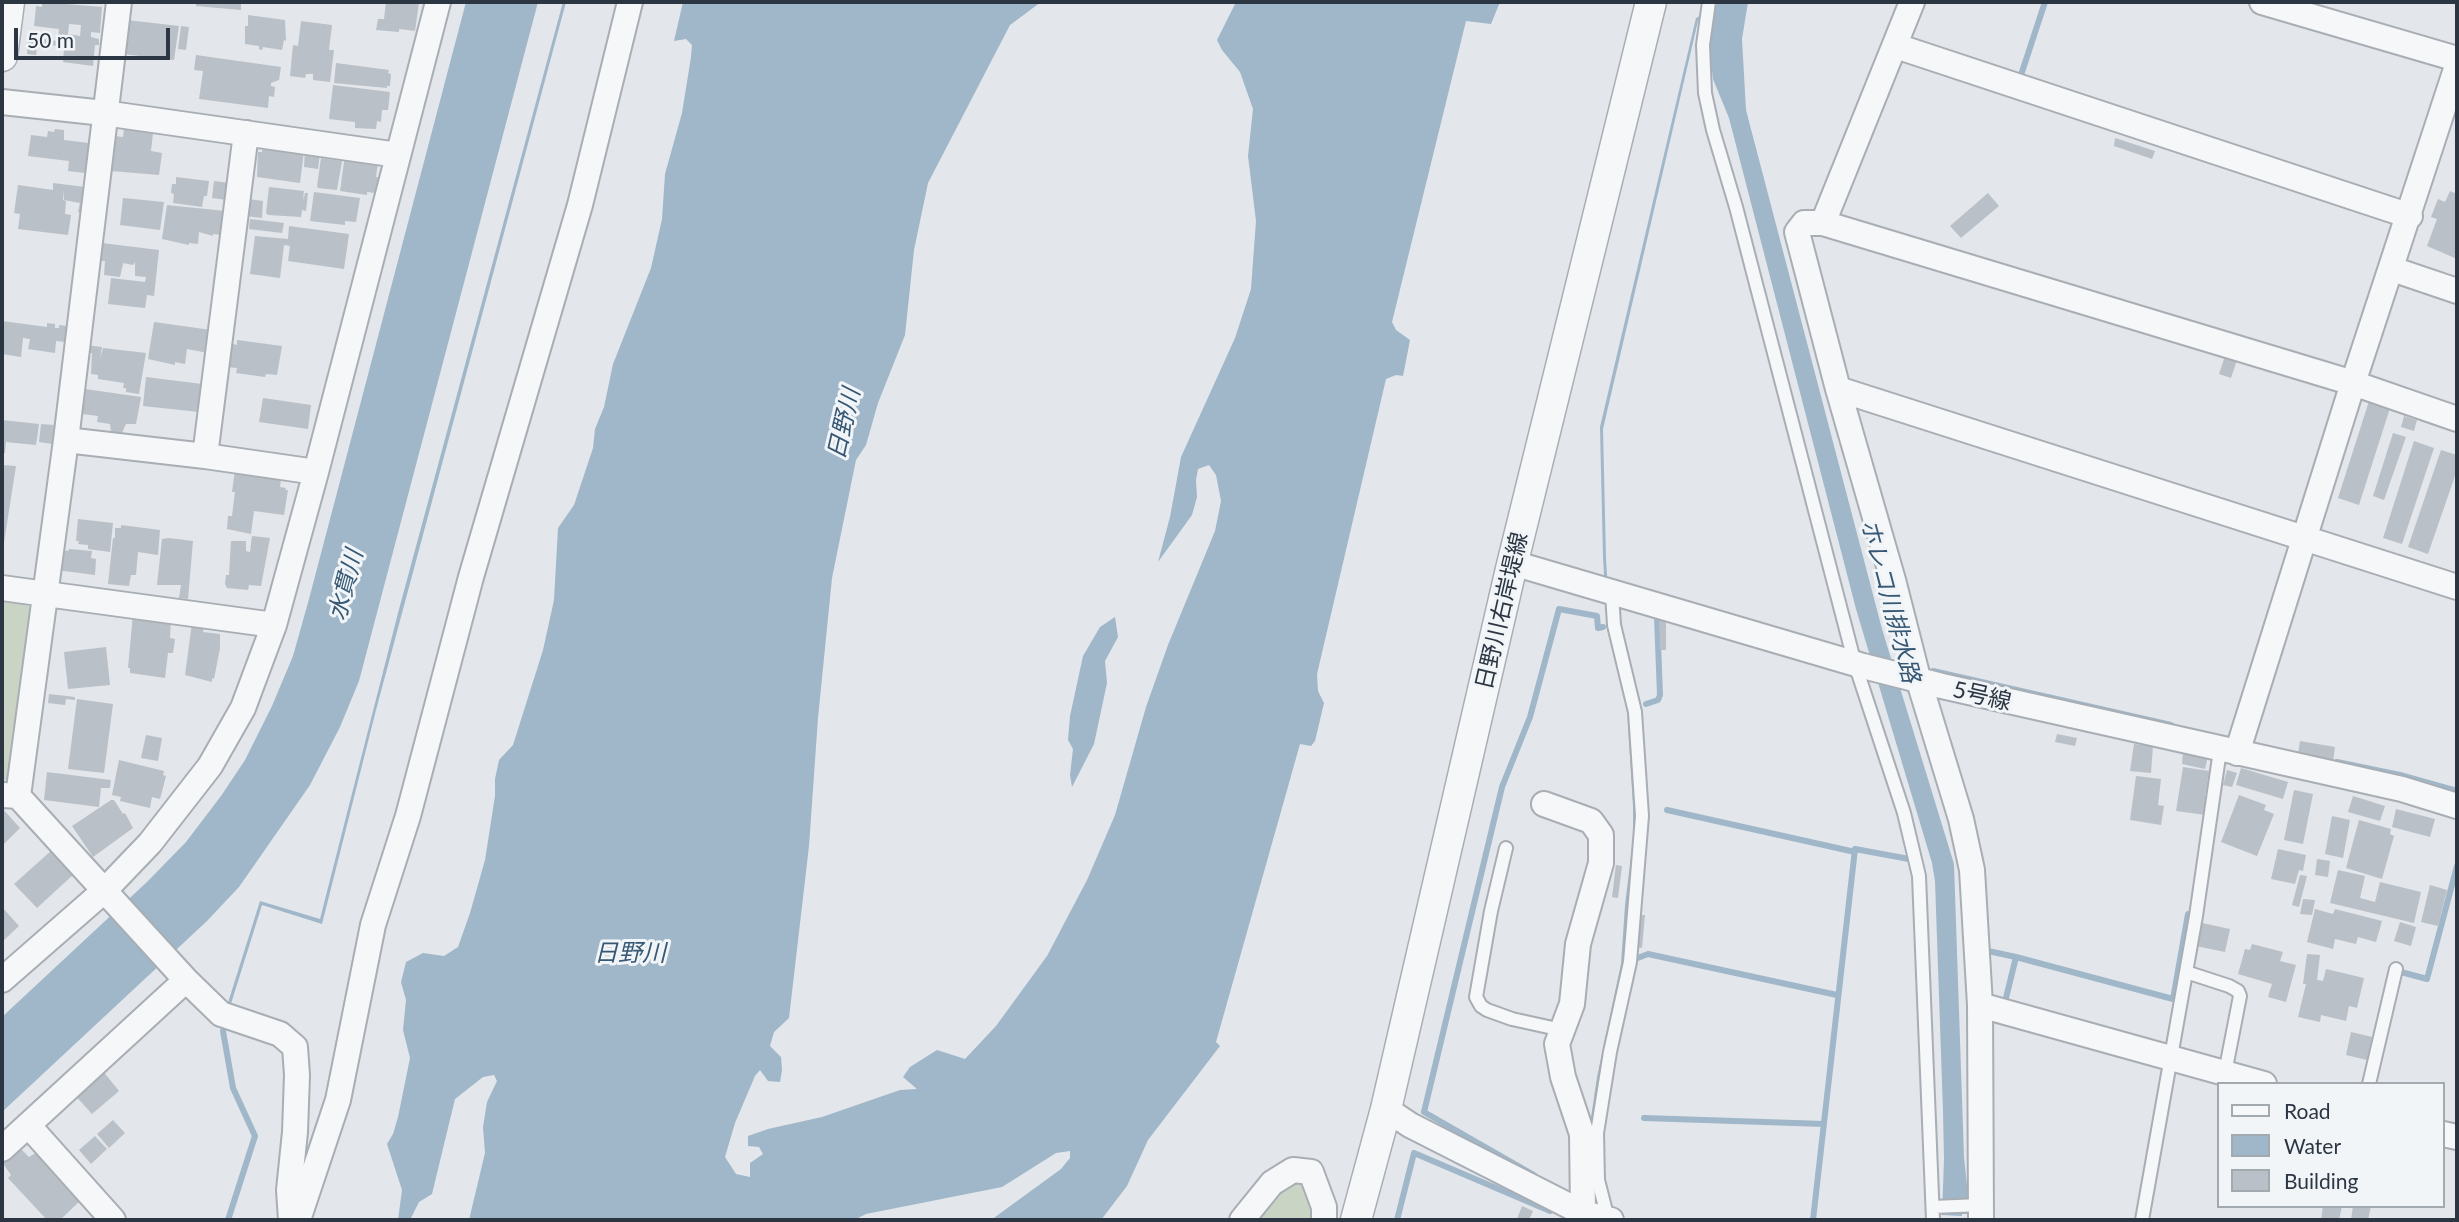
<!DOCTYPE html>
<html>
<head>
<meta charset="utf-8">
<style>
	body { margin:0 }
	#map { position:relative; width:2459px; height:1222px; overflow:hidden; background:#e3e6ea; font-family:Lato,sans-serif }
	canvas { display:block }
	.frame { position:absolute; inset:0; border:4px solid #2b3642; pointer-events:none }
	.legend { position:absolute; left:2217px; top:1082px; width:228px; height:126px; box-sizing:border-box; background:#f2f5f8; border:2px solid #a2a9af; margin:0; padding:9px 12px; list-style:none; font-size:21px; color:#2b3642 }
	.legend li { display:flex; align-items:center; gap:14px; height:35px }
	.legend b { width:35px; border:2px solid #a2a9af }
	.scale { position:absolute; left:14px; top:28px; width:156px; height:32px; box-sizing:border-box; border:4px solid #2b3642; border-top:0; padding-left:9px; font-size:21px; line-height:24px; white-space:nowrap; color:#2b3642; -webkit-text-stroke:5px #f2f5f8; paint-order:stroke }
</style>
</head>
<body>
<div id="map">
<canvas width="2459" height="1222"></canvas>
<div class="frame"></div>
<ul class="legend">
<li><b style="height:9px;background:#f5f7f9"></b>Road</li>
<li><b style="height:19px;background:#9fb7c9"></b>Water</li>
<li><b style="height:19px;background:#bac0c7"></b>Building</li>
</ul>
<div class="scale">50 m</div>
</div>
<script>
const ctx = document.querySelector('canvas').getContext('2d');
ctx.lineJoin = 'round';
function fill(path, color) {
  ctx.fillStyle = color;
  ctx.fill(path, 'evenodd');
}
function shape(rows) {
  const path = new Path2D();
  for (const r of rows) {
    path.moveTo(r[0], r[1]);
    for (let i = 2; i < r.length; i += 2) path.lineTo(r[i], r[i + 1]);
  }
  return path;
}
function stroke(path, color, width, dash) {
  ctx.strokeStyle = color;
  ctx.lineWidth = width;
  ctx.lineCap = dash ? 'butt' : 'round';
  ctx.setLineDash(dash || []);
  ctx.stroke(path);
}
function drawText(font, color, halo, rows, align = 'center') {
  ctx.font = font + ' Lato,"Noto Sans JP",sans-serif';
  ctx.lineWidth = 6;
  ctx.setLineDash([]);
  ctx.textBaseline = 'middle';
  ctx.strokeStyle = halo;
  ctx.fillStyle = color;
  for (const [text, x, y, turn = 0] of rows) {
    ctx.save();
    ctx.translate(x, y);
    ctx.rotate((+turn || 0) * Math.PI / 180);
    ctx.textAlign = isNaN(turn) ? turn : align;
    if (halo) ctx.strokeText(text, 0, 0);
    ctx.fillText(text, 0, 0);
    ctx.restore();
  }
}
fill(shape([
	[2,596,23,599,32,611,11,775,2,783],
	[1304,1178,1317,1220,1248,1220,1274,1189]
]), '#cad4c4');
fill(shape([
	[466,2,538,2,359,681,340,727,310,785,239,887,207,921,2,1112,2,1017,148,881,186,842,221,796,245,760,272,706,293,656,309,599],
	[563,2,566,2,376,710,322,924,262,905,229,1010,226,1009,260,901,320,919,398,613],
	[683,2,1041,2,1010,25,928,183,914,250,905,335,878,403,866,445,856,460,832,578,818,718,809,846,789,1018,774,1032,770,1046,781,1057,782,1070,780,1082,768,1081,760,1070,755,1076,735,1123,725,1157,736,1174,750,1177,750,1163,763,1154,759,1147,748,1146,748,1136,768,1129,822,1117,900,1090,917,1089,903,1077,910,1067,937,1050,965,1059,996,1026,1047,956,1087,880,1115,815,1146,707,1168,645,1215,531,1221,501,1216,475,1209,465,1198,469,1196,480,1197,497,1192,515,1158,562,1170,517,1181,457,1235,338,1251,289,1256,221,1248,156,1253,109,1240,72,1222,50,1217,40,1236,2,1500,2,1491,24,1466,21,1392,322,1396,330,1410,340,1403,376,1396,375,1386,379,1317,674,1318,691,1324,703,1315,741,1311,746,1300,744,1216,1042,1220,1046,1148,1140,1127,1186,1101,1220,991,1220,1061,1169,1070,1158,1070,1151,1056,1153,1002,1187,866,1214,854,1220,469,1220,485,1153,483,1127,487,1102,497,1081,494,1075,483,1077,455,1099,432,1194,419,1202,410,1220,398,1220,402,1190,387,1144,393,1134,398,1117,410,1058,403,1030,406,1000,401,982,406,962,423,953,444,956,458,947,470,913,485,860,495,796,495,779,499,760,513,745,543,650,554,600,558,528,574,505,593,448,595,429,604,407,613,364,651,268,662,219,665,174,682,113,691,57,692,45,686,39,674,41],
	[1717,2,1748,2,1742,39,1746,110,1882,629,1954,864,1964,1157,1970,1214,1962,1214,1962,1216,1942,1215,1944,1159,1943,1111,1935,881,1932,863,1856,609,1729,118,1713,79,1709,43],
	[1702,15,1702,18,1698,21,1603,429,1606,559,1610,627,1631,711,1637,841,1628,901,1624,966,1592,1176,1601,1220,1591,1197,1589,1131,1597,1077,1621,964,1625,905,1633,840,1633,806,1627,709,1607,628,1603,557,1600,427,1696,18],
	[1115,617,1118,637,1105,661,1107,683,1094,744,1072,787,1070,775,1073,749,1068,740,1070,716,1083,656,1100,627]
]), '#9fb7c9');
stroke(shape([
	[2021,75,2045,2],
	[1933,671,2171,725],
	[1646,704,1658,700,1660,695,1657,617],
	[2337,762,2400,775,2457,791],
	[1667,810,1855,852],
	[1988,951,2016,957,2173,999,2188,914],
	[1635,959,1648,954,1837,995],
	[2401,972,2427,979,2457,866],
	[2005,1002,2016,957],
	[223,1031,233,1088,255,1136,228,1220],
	[1644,1118,1824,1124],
	[1534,1175,1424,1112,1502,787,1530,717,1559,609,1597,616,1598,628,1603,627],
	[1397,1220,1414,1153,1550,1211],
	[1813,1220,1855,849,1909,859]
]), '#9fb7c9', 6);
fill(shape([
	[42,2,102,7,100,33,91,32,91,37,99,39,99,45,95,45,93,66,63,62,64,49,57,48,57,46,50,45,49,49,37,47,36,55,27,54,28,41,43,43,43,39,58,41,59,29,34,26,36,6,42,7],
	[69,24,81,25,80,36,68,34],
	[196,2,241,2,241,10,196,6],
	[386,2,419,2,415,31,399,29,399,32,376,30,378,19,384,19],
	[248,15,285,20,286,41,284,40,282,50,263,47,262,50,259,49,259,46,245,44,245,26,248,26],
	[127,20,179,26,174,60,123,54],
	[301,21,332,25,329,50,334,50,330,82,313,80,313,74,306,74,305,78,290,76,293,45,298,46],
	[181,26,189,27,186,50,178,49],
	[196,55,281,67,279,80,271,83,271,86,275,87,274,97,269,96,268,108,199,99,203,71,194,70],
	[336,63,389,70,388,73,391,74,390,86,387,86,387,88,334,83],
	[333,85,390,92,388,110,382,110,381,122,377,121,376,129,355,128,355,122,329,119],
	[55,129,64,130,64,140,89,143,85,173,68,171,69,161,28,156,31,135,47,137,48,131,54,132],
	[124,129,153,133,151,151,162,153,159,175,111,171,115,136,123,137],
	[2115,138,2155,151,2152,159,2114,146],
	[263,147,304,151,300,183,257,177,258,152,262,152],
	[305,151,320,153,318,169,304,167],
	[345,155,378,162,376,177,381,177,380,187,376,186,375,193,367,192,367,195,340,191],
	[321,158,342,161,337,190,318,188,317,186],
	[176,177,209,181,207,196,204,196,202,207,173,203,174,194,171,193,172,184,176,184],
	[214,181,229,183,227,200,212,198],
	[53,183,85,187,82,213,78,212,80,203,64,200,64,190,63,200,66,201,65,214,71,215,68,235,18,229,20,214,14,213,18,185,53,190],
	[269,187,304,191,303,201,305,193,308,193,306,211,302,210,301,217,268,215,266,213],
	[2450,191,2457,194,2457,259,2427,246,2437,219,2431,217,2438,199,2445,202],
	[314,192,360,198,356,222,345,221,345,225,310,221],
	[1988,193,1999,206,1961,238,1950,226],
	[123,198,164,202,160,230,120,225],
	[248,199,263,201,262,218,246,216],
	[167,205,225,211,222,235,213,234,213,236,199,232,198,244,189,243,189,245,162,239],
	[250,219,284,223,282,233,249,229],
	[289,226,349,234,344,269,288,261,290,246,284,245,280,278,250,274,255,236,288,239],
	[102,243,159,250,154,296,147,295,145,308,108,304,111,278,145,282,146,277,135,276,135,262,133,265,123,263,124,260,120,277,104,275,105,261,100,261],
	[2,321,47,327,47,323,55,324,55,328,59,328,59,325,67,326,65,342,56,341,55,353,28,349,30,339,23,338,21,357,2,354],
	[154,322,211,330,208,353,187,349,185,364,175,362,175,365,148,359],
	[237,340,282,346,277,375,266,374,265,377,236,373,237,368,227,367,230,343,237,345],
	[86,345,102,347,100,359,103,348,146,353,139,394,126,392,126,388,123,388,124,383,98,379,98,375,91,374,92,353,86,352],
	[2225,356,2237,360,2231,378,2219,374],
	[146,377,202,384,199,412,143,406],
	[85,389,141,397,136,424,126,424,121,435,116,434,111,432,110,424,97,422,98,416,82,414],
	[263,398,311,405,308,429,259,422],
	[2369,401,2390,408,2359,505,2338,498],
	[2404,416,2417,420,2414,431,2401,427],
	[2,420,39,424,36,445,6,442,5,453,2,453],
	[41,424,54,425,52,444,39,442],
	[2393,433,2406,437,2384,500,2373,496],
	[2414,441,2434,448,2402,544,2383,538],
	[2441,450,2457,455,2457,470,2428,554,2408,547],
	[2,465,16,466,3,549,2,548],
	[235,470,253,472,253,476,281,479,280,487,286,488,285,490,288,490,284,515,254,511,251,534,227,529,228,516,232,516,235,492,232,492],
	[78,519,113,523,110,552,88,549,88,545,78,544,79,541,76,541],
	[121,525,160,530,158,555,138,552,136,575,131,575,129,586,108,584,113,538,115,538,115,528,121,528],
	[252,536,270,538,261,586,249,585,248,590,227,588,225,584,226,575,229,575,231,541,246,541,246,551,250,552],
	[169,538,193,541,188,599,179,598,181,585,157,585,162,539],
	[69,549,92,551,91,558,96,559,95,575,56,570,61,550,68,551],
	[133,614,171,619,170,638,175,639,173,653,168,653,165,678,130,673,130,668,128,668],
	[1659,619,1666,619,1666,650,1660,650],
	[192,623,204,625,203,632,220,634,220,648,214,679,212,678,212,682,185,675],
	[106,647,110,685,68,689,64,652],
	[49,694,75,697,75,700,66,699,65,705,48,703],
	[77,699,113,704,104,773,68,769],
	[2057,734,2077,738,2075,746,2055,742],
	[146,735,162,738,158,761,141,758],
	[2300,741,2335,747,2333,762,2298,754],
	[2134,744,2153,746,2151,773,2130,771],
	[2183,751,2208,756,2205,769,2182,764],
	[119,760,164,771,163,775,166,776,160,799,152,797,150,808,120,801,121,797,112,795],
	[2183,767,2209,771,2205,796,2209,797,2206,815,2176,811],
	[2241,768,2288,782,2283,799,2236,785],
	[2227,770,2237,773,2232,787,2223,785],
	[47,772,111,780,110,788,101,788,99,807,44,800],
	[2136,776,2161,779,2158,805,2164,806,2161,825,2130,820],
	[2294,790,2313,794,2303,844,2284,840],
	[2239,795,2266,805,2264,810,2274,814,2257,856,2221,842],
	[2353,796,2385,806,2380,821,2348,812],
	[111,800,114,800,123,814,125,813,133,828,93,857,72,826],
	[2,808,20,828,2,846],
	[2396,809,2435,819,2430,837,2392,827],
	[2332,816,2350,820,2343,858,2325,854],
	[2359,820,2391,829,2390,834,2394,836,2382,879,2346,868],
	[2278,849,2306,855,2303,871,2299,870,2295,884,2271,879],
	[52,850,74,874,37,908,14,884],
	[2317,859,2330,861,2328,877,2315,875],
	[1616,865,1622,866,1618,898,1612,897],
	[2338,870,2365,876,2360,898,2375,902,2380,882,2421,892,2414,923,2330,903],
	[2300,875,2307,876,2299,907,2292,905],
	[2430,885,2447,890,2438,926,2421,922],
	[2303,899,2315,900,2312,915,2300,914],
	[2,907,19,926,2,942],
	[2315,909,2333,914,2335,909,2382,921,2376,942,2358,937,2356,944,2335,939,2333,949,2307,942],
	[1637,915,1645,915,1642,948,1635,947],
	[2400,922,2416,927,2411,946,2394,941],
	[2202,923,2230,929,2225,952,2196,946],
	[2252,944,2283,952,2280,961,2296,965,2286,1002,2268,997,2272,984,2238,974,2245,949,2250,950],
	[2307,954,2320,955,2317,980,2323,981,2326,969,2364,978,2357,1008,2349,1006,2346,1021,2321,1015,2320,1022,2298,1017,2306,984,2303,984],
	[2351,1032,2372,1037,2367,1060,2346,1055],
	[102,1070,119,1091,92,1114,74,1094],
	[113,1120,125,1133,109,1148,97,1134],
	[95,1136,107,1149,91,1164,79,1150],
	[18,1146,29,1157,37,1152,81,1200,60,1220,47,1220,8,1178,11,1175,2,1162],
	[1522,1206,1533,1211,1529,1220,1517,1219],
	[2323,1206,2342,1206,2339,1220,2321,1220],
	[2353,1206,2371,1206,2368,1220,2351,1220]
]), '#bac0c7');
const service = shape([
	[1709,2,1703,45,1705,93,1713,130,1736,207,1855,664,1904,813,1919,876,1933,1220],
	[1506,848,1491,911,1476,997,1481,1006,1487,1010,1512,1019,1562,1030],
	[2186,972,2229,986,2238,991,2240,996,2225,1073],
	[2369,1084,2396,969],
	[1933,1207,1981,1205],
	[1608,1219,1598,1180,1597,1133,1610,1052,1630,962,1642,816,1635,712,1614,625,1612,593],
	[2142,1220,2196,916,2220,750]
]);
const minor = shape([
	[2262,2,2457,59],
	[1896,46,2410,216],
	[2,102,104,113,398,155],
	[1823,223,1912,2],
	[2392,269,2457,291],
	[1838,389,2457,587],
	[66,440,205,456,316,472],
	[205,456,246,133],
	[1513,563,1863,666,1942,686,2402,789,2457,806],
	[2,588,274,625],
	[2237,753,2353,383,2457,66],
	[18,796,66,440,119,2],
	[1544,804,1591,821,1601,835,1601,863,1578,944,1572,1004,1557,1044,1563,1077,1582,1134,1583,1213,1585,1220],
	[2,980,105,890,150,843,210,766,243,708,274,625,316,472,438,2],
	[186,980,221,1014,280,1034,295,1047,297,1075,295,1132,289,1190,291,1220],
	[1980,1005,2264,1084],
	[1386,1109,1410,1125,1583,1213,1611,1220],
	[28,1125,113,1220],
	[2443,1134,2457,1137],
	[2,1149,186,980,18,796,3,795],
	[298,1220,338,1100,373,925,408,816,471,577,580,205,630,2],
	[1242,1220,1272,1183,1293,1170,1311,1172,1324,1207,1324,1220],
	[1981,1220,1980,1005,1972,870,1961,819,1918,678,1893,580,1838,389,1797,232,1804,223,1823,223,2353,383,2457,419]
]);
const tertiary = shape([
	[2,56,9,2],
	[1356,1220,1386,1109,1511,569,1651,2]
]);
stroke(service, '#a8aeb4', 16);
stroke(minor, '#a8aeb4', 28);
stroke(tertiary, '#a8aeb4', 33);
stroke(service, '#f5f7f9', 12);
stroke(minor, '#f5f7f9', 24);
stroke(tertiary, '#f5f7f9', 30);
drawText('23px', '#2b3642', '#f2f5f8', [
	["日野川右岸堤線",1502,611,-77],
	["5号線",1982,696,13]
]);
drawText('italic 24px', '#375874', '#f2f5f8', [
	["日野川",844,424,-77],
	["水貫川",346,585,-75],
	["ホレコ川排水路",1890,601,75],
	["日野川",630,953]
]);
</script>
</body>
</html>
